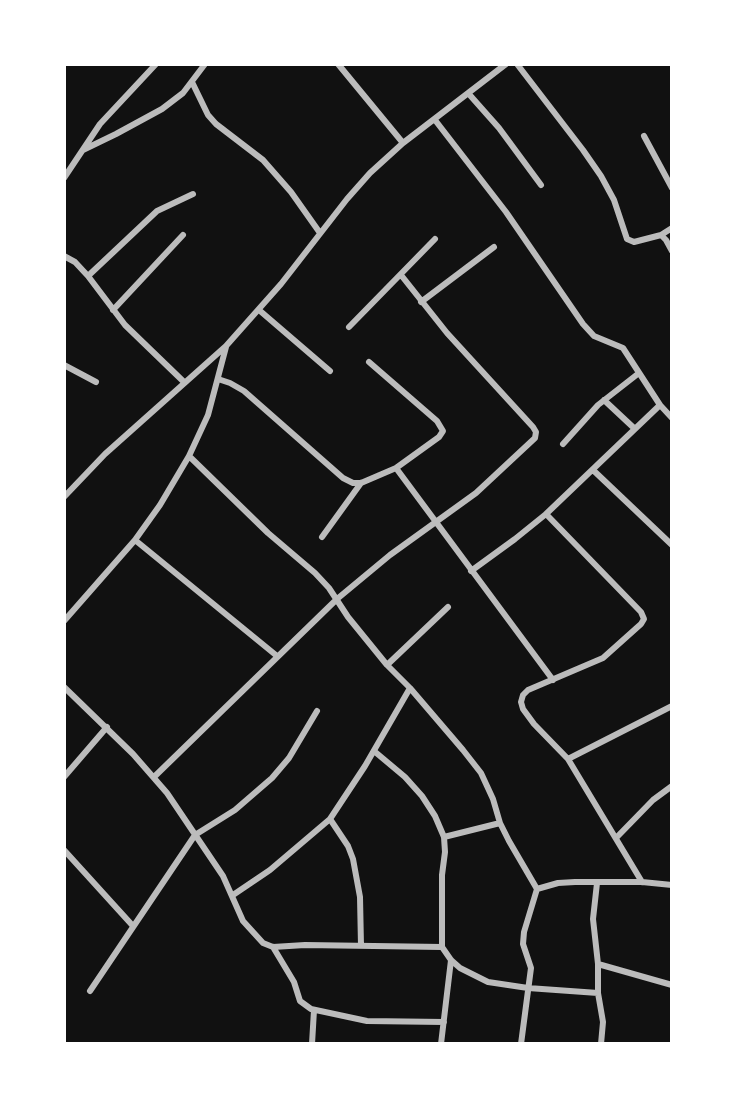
<!DOCTYPE html>
<html>
<head>
<meta charset="utf-8">
<style>
	body { margin:0 }
	#map { position:relative; width:736px; height:1108px; overflow:hidden; background:#111; font-family:"IBM Plex Sans",sans-serif }
	canvas { display:block }
	.frame { position:absolute; inset:0; border:66px solid #fff; pointer-events:none }
</style>
</head>
<body>
<div id="map">
<canvas width="736" height="1108"></canvas>
<div class="frame"></div>
</div>
<script>
const ctx = document.querySelector('canvas').getContext('2d');
ctx.lineJoin = 'round';
function shape(rows) {
  const path = new Path2D();
  for (const r of rows) {
    path.moveTo(r[0], r[1]);
    for (let i = 2; i < r.length; i += 2) path.lineTo(r[i], r[i + 1]);
  }
  return path;
}
function stroke(path, color, width, dash) {
  ctx.strokeStyle = color;
  ctx.lineWidth = width;
  ctx.lineCap = dash ? 'butt' : 'round';
  ctx.setLineDash(dash || []);
  ctx.stroke(path);
}
stroke(shape([
	[338,64,403,143],
	[517,64,583,150,601,176,614,200,627,239,634,242,661,235,666,240,672,251],
	[192,82,208,115,216,124,263,160,291,192,320,233],
	[468,93,499,128,541,185],
	[435,120,506,212,583,324,594,336,623,348,660,405],
	[644,136,672,188],
	[83,150,116,134,162,109,183,93,205,64],
	[64,178,100,124,156,64],
	[661,235,672,228],
	[64,256,75,262,88,276,125,325,184,382],
	[88,276,157,211,193,194],
	[421,302,494,247],
	[113,310,183,235],
	[259,310,330,371],
	[349,327,435,239],
	[64,365,96,382],
	[218,379,230,383,244,391,343,478,353,483,361,483,396,468,439,437,443,431,437,421,369,362],
	[604,400,635,429],
	[563,444,598,405,639,373],
	[189,456,268,533,315,573,329,588,348,617,387,665,410,688,463,750,481,773,493,799,500,823,509,841,537,889],
	[396,468,553,680],
	[593,470,672,545],
	[64,497,105,454,226,346,281,284,347,199,370,173,403,143,506,64],
	[322,537,361,483],
	[135,540,277,656],
	[471,571,515,539,546,514],
	[64,621,135,540,160,505,189,456,208,415,226,347],
	[387,665,448,607],
	[64,687,133,754,167,793,223,876,243,921,263,943,273,947,305,945,442,947,451,960,460,968,488,982,528,988,598,993,603,1022,601,1044],
	[374,751,405,777,422,796,435,816,444,837,445,852,442,875,442,947],
	[568,759,672,706],
	[64,777,107,727],
	[154,777,337,599,390,555,476,493,535,438,536,432,533,427,447,333,401,275],
	[330,819,348,846,353,859,360,897,361,946],
	[444,837,500,823],
	[616,838,653,800,672,786],
	[64,850,133,926],
	[642,882,568,759,534,724,523,709,521,702,523,695,528,690,603,658,641,624,644,619,641,612,546,514,660,405,672,418],
	[597,883,593,919,598,964,598,993],
	[233,895,270,870,330,819,365,766,410,688],
	[273,947,294,982,300,1001,311,1009,367,1021,444,1022],
	[598,964,672,985],
	[90,991,195,835,235,810,272,778,289,758,317,711],
	[312,1044,314,1010],
	[441,1044,451,960],
	[521,1044,531,968,523,944,524,932,537,889,558,883,575,882,642,882,672,885]
]), '#bcbcbc', 6);
</script>
</body>
</html>
